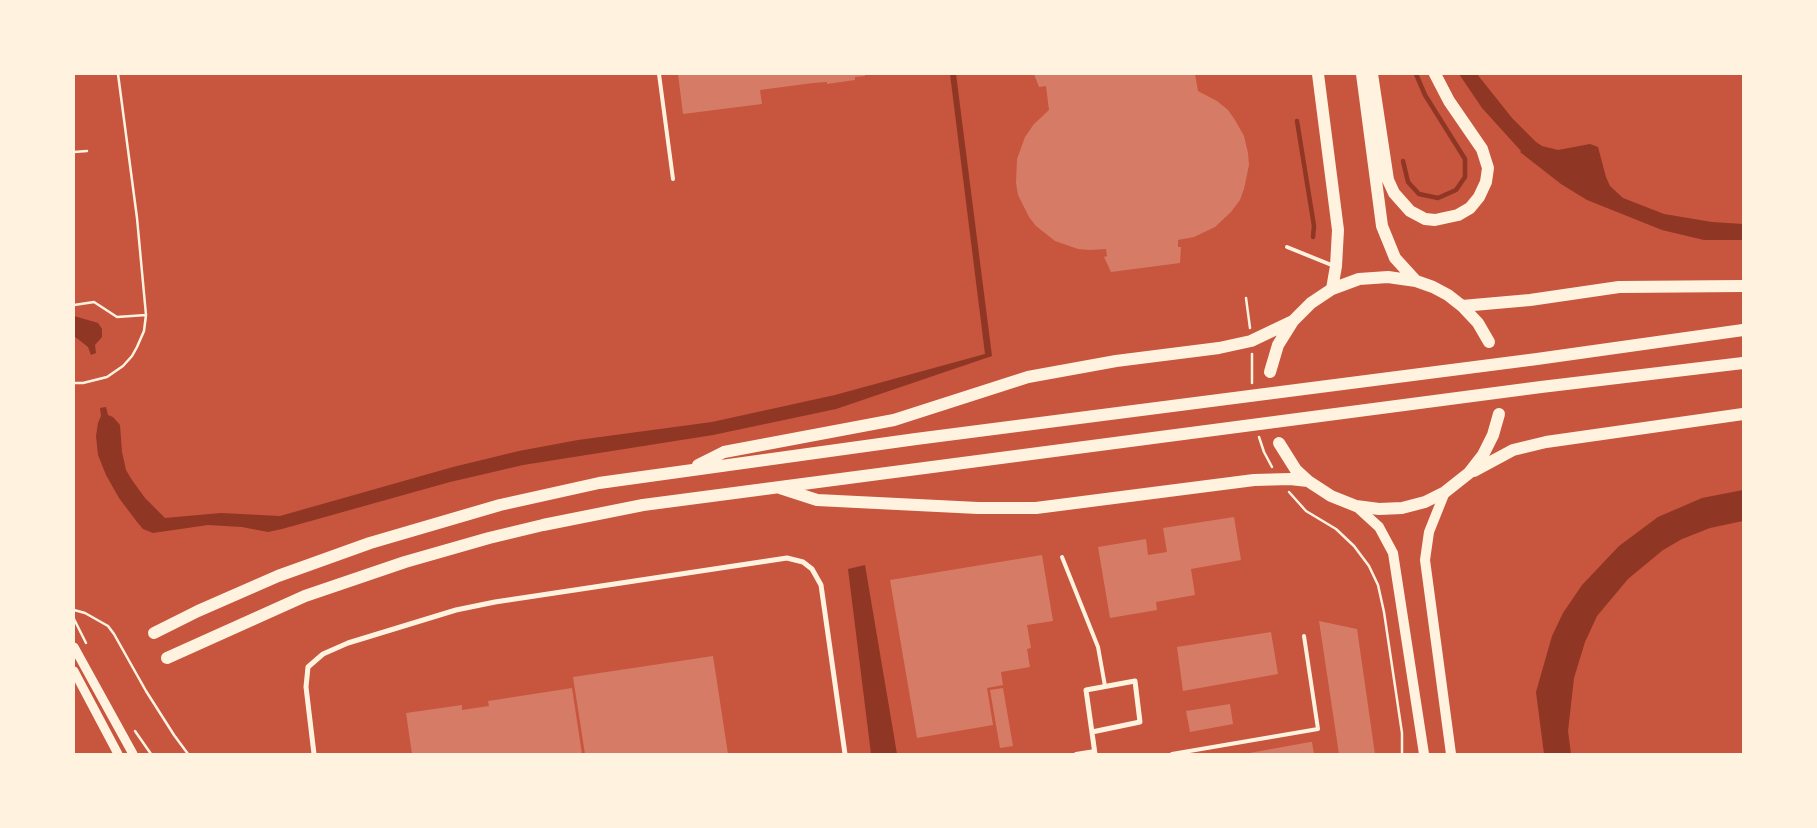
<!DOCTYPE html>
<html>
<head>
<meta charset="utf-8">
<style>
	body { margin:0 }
	#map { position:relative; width:1817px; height:828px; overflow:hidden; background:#c8553d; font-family:"Crimson Pro",serif }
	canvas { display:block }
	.frame { position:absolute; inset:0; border:75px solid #fff3e0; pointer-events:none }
</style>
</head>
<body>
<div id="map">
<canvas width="1817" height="828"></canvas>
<div class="frame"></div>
</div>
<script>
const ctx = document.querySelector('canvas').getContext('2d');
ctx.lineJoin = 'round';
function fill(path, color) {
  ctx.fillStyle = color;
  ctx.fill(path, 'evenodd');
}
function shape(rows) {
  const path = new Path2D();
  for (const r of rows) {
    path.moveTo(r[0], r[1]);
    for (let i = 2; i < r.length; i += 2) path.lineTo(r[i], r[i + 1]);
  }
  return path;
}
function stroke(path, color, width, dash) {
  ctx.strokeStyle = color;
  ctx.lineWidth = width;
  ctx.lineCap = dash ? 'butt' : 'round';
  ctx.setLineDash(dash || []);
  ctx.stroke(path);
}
fill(shape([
	[950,74,956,74,992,356,836,409,713,435,523,465,450,482,282,529,268,532,242,527,208,525,153,533,143,529,137,522,119,498,106,475,98,455,96,436,98,423,101,416,100,408,106,407,108,415,113,417,120,425,122,452,126,470,132,480,145,498,165,518,221,513,280,516,453,467,519,451,578,440,712,422,835,395,985,354],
	[1459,74,1477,74,1512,118,1536,142,1542,146,1558,150,1590,144,1598,147,1606,177,1610,186,1623,198,1664,214,1712,222,1743,224,1743,240,1704,240,1662,230,1587,200,1561,184,1520,152,1521,151,1482,108],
	[74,316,98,323,102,329,102,337,95,345,96,353,91,355,88,347,74,336],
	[1743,490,1743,521,1710,528,1682,539,1663,550,1628,579,1597,616,1585,642,1574,678,1568,731,1571,754,1544,754,1536,692,1552,636,1563,613,1582,585,1619,546,1658,517,1702,498],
	[865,565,897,754,871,754,848,569]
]), '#8f3625');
stroke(shape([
	[1297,121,1314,226,1313,237],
	[1403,161,1408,182,1419,194,1438,198,1456,190,1465,177,1465,159,1425,95,1416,74]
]), '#8f3625', 4.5);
fill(shape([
	[678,74,865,74,865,76,855,77,855,80,827,84,827,82,813,83,760,90,762,104,683,114],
	[1034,74,1195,74,1198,91,1217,101,1228,110,1235,120,1244,136,1248,153,1249,165,1244,189,1240,200,1231,212,1215,227,1194,237,1178,240,1178,247,1181,247,1180,263,1111,272,1104,257,1107,256,1106,249,1090,250,1078,249,1055,241,1036,226,1029,217,1018,195,1016,183,1017,159,1025,137,1034,124,1049,110,1046,86,1039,87],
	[1234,517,1241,560,1191,569,1195,595,1156,602,1157,610,1110,618,1098,547,1146,539,1148,555,1167,552,1163,528],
	[1042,555,1053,621,1027,625,1031,648,1027,649,1030,667,1001,672,1003,685,987,688,993,725,917,738,890,580],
	[1319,621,1357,629,1375,754,1339,754],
	[1271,632,1278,674,1183,691,1177,647],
	[713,656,728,754,585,754,573,677],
	[572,688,582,754,412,754,406,713,462,705,462,710,489,706,488,701],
	[1003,688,1013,746,1000,748,990,690],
	[1230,704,1233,724,1190,732,1186,711],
	[1310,742,1312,742,1314,754,1244,754]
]), '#d67c66');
stroke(shape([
	[74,152,87,151],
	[1246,298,1250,328],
	[74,305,94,302,117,317,146,315],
	[1252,354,1252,383],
	[74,383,83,383,107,377,123,366,132,356,137,347,144,331,146,315,137,218,118,74],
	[1259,437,1264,452,1272,467],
	[1289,492,1306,511,1336,529,1354,546,1369,566,1378,585,1384,612,1402,733,1402,754],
	[74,610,85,613,108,626,114,634,146,691,174,735,188,754],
	[74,619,86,643],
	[135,731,151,754]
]), '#fff3e0', 2.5);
stroke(shape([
	[659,74,673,179],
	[1287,247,1334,266],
	[1062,557,1098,647,1105,686],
	[1076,754,1095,751],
	[1172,754,1318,729,1304,636]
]), '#fff3e0', 4);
stroke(shape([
	[1092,732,1140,722,1135,681,1086,690,1095,754],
	[314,754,306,687,308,667,323,654,348,643,456,610,495,602,787,558,803,562,812,569,821,585,845,754]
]), '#fff3e0', 5);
stroke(shape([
	[74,647,133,754],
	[74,671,118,754]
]), '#fff3e0', 9);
stroke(shape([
	[1445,492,1429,532,1425,560,1451,754],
	[1356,506,1379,527,1393,553,1424,754]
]), '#fff3e0', 10);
stroke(shape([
	[1318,74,1338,230,1336,266,1332,289],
	[1362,74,1382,226,1395,258,1416,281],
	[1372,74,1388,180,1394,193,1410,211,1425,219,1435,220,1458,215,1470,208,1479,197,1486,182,1488,168,1482,149,1449,101,1435,74],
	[1462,306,1530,300,1619,287,1743,286],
	[1270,372,1278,345,1293,321,1311,303,1332,289,1359,279,1388,277,1416,281,1433,287,1448,295,1462,306,1478,323,1489,342],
	[1279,443,1296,470,1308,481,1331,496,1356,506,1379,509,1402,508,1425,502,1445,492,1469,473,1483,455,1493,435,1499,414],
	[698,465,724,452,894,420,1028,377,1116,361,1219,348,1251,341,1293,321],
	[1474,471,1513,450,1546,442,1743,414],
	[780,488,817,500,978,508,1036,508,1254,480,1290,479,1308,481],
	[154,633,198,611,278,576,370,543,500,505,599,483,916,439,1537,359,1743,330],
	[167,658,305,596,405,562,489,538,543,525,643,505,1541,387,1743,363]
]), '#fff3e0', 12);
</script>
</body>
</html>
